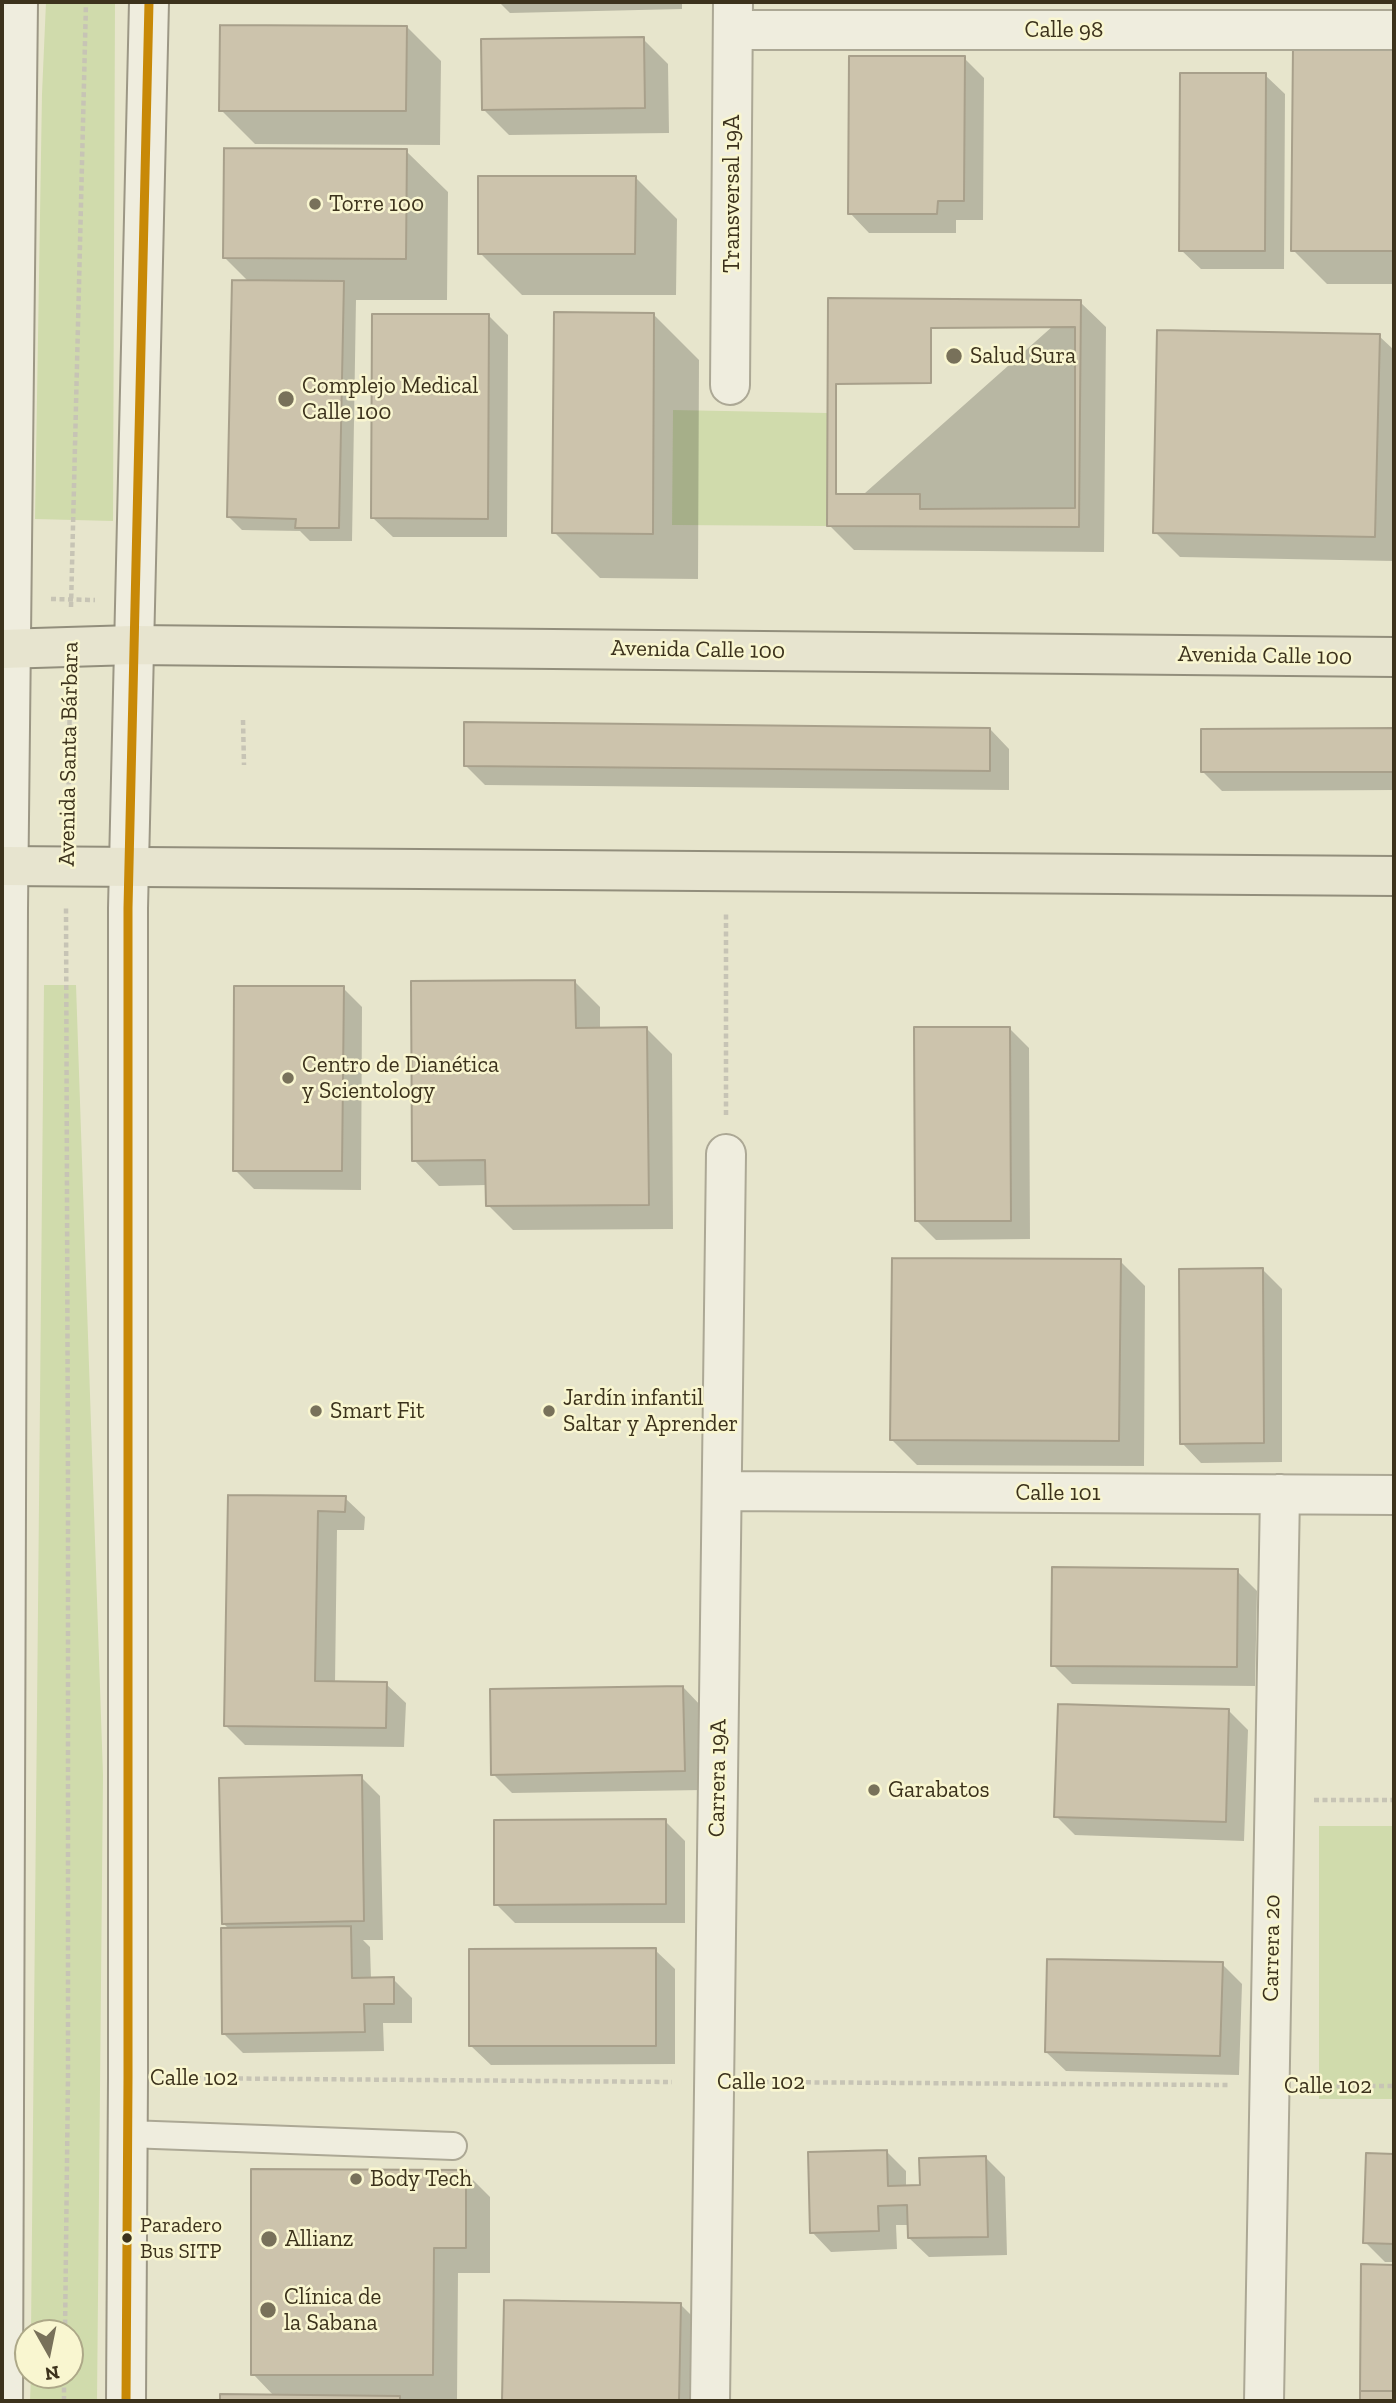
<!DOCTYPE html>
<html>
<head>
<meta charset="utf-8">
<style>
	body { margin:0 }
	#map { position:relative; width:1396px; height:2403px; overflow:hidden; background:#e7e5cc; font-family:"Zilla Slab",serif }
	canvas { display:block }
	.frame { position:absolute; inset:0; border:4px solid #3c321c; pointer-events:none }
	.north { position:absolute; left:14px; top:2319px; width:70px; height:70px; box-sizing:border-box; background:#f9f6d0; border:2px solid #ada888; border-radius:50%; rotate:171deg; font-size:19px; font-weight:700; line-height:28px; text-align:center; color:#3c321c }
	.north::after { content:''; display:block; margin:auto; width:24px; height:32px; background:#78715a; clip-path:polygon(50% 0,100% 100%,50% 72%,0 100%) }
</style>
</head>
<body>
<div id="map">
<canvas width="1396" height="2403"></canvas>
<div class="frame"></div>
<div class="north">N</div>
</div>
<script>
const ctx = document.querySelector('canvas').getContext('2d');
ctx.lineJoin = 'round';
function fill(path, color) {
  ctx.fillStyle = color;
  ctx.fill(path, 'evenodd');
}
function shape(rows) {
  const path = new Path2D();
  for (const r of rows) {
    path.moveTo(r[0], r[1]);
    for (let i = 2; i < r.length; i += 2) path.lineTo(r[i], r[i + 1]);
  }
  return path;
}
function stroke(path, color, width, dash) {
  ctx.strokeStyle = color;
  ctx.lineWidth = width;
  ctx.lineCap = dash ? 'butt' : 'round';
  ctx.setLineDash(dash || []);
  ctx.stroke(path);
}
function drawText(font, color, halo, rows, align = 'center') {
  ctx.font = font + ' "Zilla Slab",serif';
  ctx.lineWidth = 5;
  ctx.setLineDash([]);
  ctx.textBaseline = 'middle';
  ctx.strokeStyle = halo;
  ctx.fillStyle = color;
  for (const [text, x, y, turn = 0] of rows) {
    ctx.save();
    ctx.translate(x, y);
    ctx.rotate((+turn || 0) * Math.PI / 180);
    ctx.textAlign = isNaN(turn) ? turn : align;
    if (halo) ctx.strokeText(text, 0, 0);
    ctx.fillText(text, 0, 0);
    ctx.restore();
  }
}
fill(shape([
	[46,2,115,2,113,521,35,519,42,94],
	[673,410,827,413,827,526,672,525],
	[44,985,76,985,103,1775,97,2401,30,2401,31,2375,70,2375,70,2333,31,2333],
	[1319,1826,1394,1826,1394,2099,1319,2099]
]), '#d0dbac');
fill(shape([
	[499,2,682,2,682,9,510,13],
	[407,27,441,61,440,145,255,144,221,110],
	[643,39,668,64,669,133,509,135,484,110],
	[1394,48,1394,284,1327,284,1293,250],
	[964,58,984,78,983,220,956,220,956,233,869,233,850,213],
	[1265,75,1285,94,1284,269,1201,269,1181,250],
	[406,151,448,192,447,300,356,300,352,541,310,541,300,531,242,530,229,517,249,282,225,258],
	[635,177,677,219,676,295,522,295,480,253],
	[1080,302,1106,327,1104,552,854,550,829,525],
	[653,314,699,360,698,579,600,578,554,532],
	[489,316,508,335,507,537,393,537,373,518],
	[1379,336,1394,350,1394,561,1180,557,1155,532],
	[990,729,1009,749,1009,790,485,785,465,765],
	[1394,730,1394,790,1222,791,1203,772,1202,731],
	[575,982,600,1007,600,1030,647,1029,672,1054,673,1229,513,1230,488,1205,487,1185,439,1186,414,1160],
	[343,988,362,1007,361,1190,254,1189,235,1170],
	[1009,1028,1029,1048,1030,1239,936,1240,917,1221],
	[1120,1261,1145,1286,1144,1466,917,1465,892,1440],
	[1262,1269,1282,1289,1282,1462,1201,1463,1182,1443],
	[230,1496,345,1498,365,1517,364,1530,337,1530,335,1683,386,1684,406,1703,404,1747,245,1745,225,1725],
	[1237,1571,1257,1591,1255,1686,1072,1684,1053,1665],
	[683,1687,702,1707,703,1790,512,1793,493,1774],
	[1229,1711,1248,1730,1244,1841,1075,1835,1056,1816],
	[361,1777,380,1796,383,1940,363,1940,370,1947,371,1979,393,1979,412,1998,412,2023,383,2023,384,2051,243,2053,223,2033,229,1929,223,1923],
	[665,1821,685,1841,685,1923,515,1923,496,1904],
	[655,1950,675,1969,675,2064,491,2065,471,2046],
	[1222,1964,1242,1984,1239,2075,1066,2071,1046,2052],
	[886,2151,906,2171,906,2187,921,2187,985,2157,1005,2177,1007,2255,929,2257,909,2238,909,2225,896,2225,897,2249,831,2252,812,2232],
	[1368,2155,1394,2156,1394,2262,1385,2262,1365,2242],
	[465,2172,490,2197,490,2273,458,2273,457,2400,221,2401,222,2396,275,2397,253,2374],
	[1363,2266,1394,2266,1394,2401,1363,2401],
	[505,2302,680,2304,705,2329,704,2401,504,2401]
]), '#0003');
const building = shape([
	[220,25,407,26,406,111,219,111,220,25],
	[644,37,645,108,482,110,481,39,644,37],
	[1293,46,1394,46,1394,251,1291,251,1293,46],
	[849,56,965,56,964,201,938,201,937,214,848,214,849,56],
	[1180,73,1266,73,1265,251,1179,251,1180,73],
	[224,148,407,149,406,259,223,258,224,148],
	[478,176,636,176,635,254,478,254,478,176],
	[232,280,344,281,339,528,295,528,296,519,227,517,232,280],
	[828,298,1081,300,1079,527,827,526,828,298],
	[554,312,654,313,653,534,552,533,554,312],
	[372,314,489,314,488,519,371,518,372,314],
	[1075,327,1075,508,920,509,920,494,836,494,836,384,931,383,931,328,1075,327],
	[1157,330,1380,334,1375,537,1153,533,1157,330],
	[464,722,990,728,990,771,464,766,464,722],
	[1394,728,1394,772,1201,772,1201,729,1394,728],
	[575,980,576,1028,647,1027,649,1205,486,1206,485,1160,412,1161,411,981,575,980],
	[234,986,344,986,342,1171,233,1171,234,986],
	[914,1027,1010,1027,1011,1221,915,1221,914,1027],
	[892,1258,1121,1259,1119,1441,890,1440,892,1258],
	[1263,1268,1264,1443,1180,1444,1179,1269,1263,1268],
	[228,1495,346,1496,345,1512,318,1511,315,1681,387,1682,386,1728,224,1726,228,1495],
	[1052,1567,1238,1569,1237,1667,1051,1666,1052,1567],
	[683,1686,685,1771,491,1775,490,1689,683,1686],
	[1058,1704,1229,1709,1226,1822,1054,1817,1058,1704],
	[362,1775,364,1921,222,1924,219,1778,362,1775],
	[666,1819,666,1904,494,1905,494,1820,666,1819],
	[351,1926,352,1978,394,1977,394,2004,364,2004,365,2032,222,2034,221,1928,351,1926],
	[656,1948,656,2046,469,2046,469,1949,656,1948],
	[1047,1959,1223,1962,1220,2056,1045,2052,1047,1959],
	[887,2150,888,2186,920,2185,919,2158,986,2156,988,2237,908,2238,907,2205,878,2206,879,2231,810,2233,808,2152,887,2150],
	[1366,2153,1394,2154,1394,2244,1363,2243,1366,2153],
	[251,2169,466,2170,466,2248,434,2248,433,2375,251,2375,251,2169],
	[1361,2264,1394,2265,1394,2391,1360,2391,1361,2264],
	[504,2300,681,2303,679,2401,502,2401,504,2300],
	[1360,2391,1394,2391,1394,2401,1360,2401,1360,2391],
	[220,2394,400,2396,400,2401,220,2401,220,2394]
]);
fill(building, '#ccc3ac');
stroke(building, '#a8a08b', 2);
const service = shape([
	[128,2134,453,2146]
]);
const minor = shape([
	[733,30,1394,30],
	[730,385,733,2],
	[722,1491,1394,1495],
	[710,2401,726,1154],
	[1264,2401,1280,1494]
]);
const secondary = shape([
	[3,2401,8,908,18,2],
	[126,2401,128,2078,128,908,149,2]
]);
const primary = shape([
	[2,649,133,645,1394,657],
	[2,866,1394,876]
]);
stroke(service, '#aca895', 30);
stroke(minor, '#aca895', 42);
stroke(secondary, '#9c9785', 42);
stroke(primary, '#928e7c', 42);
stroke(shape([
	[51,599,95,600],
	[71,607,86,2],
	[243,720,244,765],
	[68,827,70,689],
	[726,1115,726,914],
	[1314,1800,1394,1800],
	[170,2078,672,2082],
	[755,2082,1229,2085],
	[1311,2086,1394,2086],
	[65,2333,68,2077,68,1489,66,906],
	[64,2401,64,2375]
]), '#c7c4b5', 4.5, [5, 3.5]);
stroke(service, '#efedde', 26);
stroke(minor, '#efedde', 38);
stroke(secondary, '#efedde', 38);
stroke(primary, '#e7e4cf', 38);
stroke(shape([
	[126,2401,128,2078,128,908,149,2]
]), '#c88907', 9);
for (const [x, y, r, color] of [
	[315,204,7,"#78715a"],
	[954,356,9,"#78715a"],
	[286,399,9,"#78715a"],
	[288,1078,7,"#78715a"],
	[316,1411,7,"#78715a"],
	[549,1411,7,"#78715a"],
	[874,1790,7,"#78715a"],
	[356,2179,7,"#78715a"],
	[127,2238,6,"#3c321c"],
	[269,2239,9,"#78715a"],
	[268,2310,9,"#78715a"]
]) {
  const dot = new Path2D();
  dot.arc(x, y, r, 0, 2 * Math.PI);
  ctx.fillStyle = color;
  ctx.fill(dot);
  stroke(dot, '#f9f6d0', 2.5);
}
drawText('21px', '#3c321c', '#f9f6d0', [
	["Paradero",140,2226],
	["Bus SITP",140,2252]
], 'left');
drawText('23px', '#3c321c', '#f9f6d0', [
	["Calle 98",1064,30],
	["Transversal 19A",732,194,-90],
	["Avenida Calle 100",698,650,1],
	["Avenida Calle 100",1265,656,1],
	["Avenida Santa Bárbara",69,754,-89],
	["Calle 101",1058,1493],
	["Carrera 19A",718,1778,-89],
	["Carrera 20",1272,1948,-89],
	["Calle 102",194,2078],
	["Calle 102",761,2082],
	["Calle 102",1328,2086]
]);
drawText('23px', '#3c321c', '#f9f6d0', [
	["Torre 100",329,204],
	["Salud Sura",970,356],
	["Complejo Medical",302,386],
	["Calle 100",302,412],
	["Centro de Dianética",302,1065],
	["y Scientology",302,1091],
	["Jardín infantil",563,1398],
	["Saltar y Aprender",563,1424],
	["Smart Fit",330,1411],
	["Garabatos",888,1790],
	["Body Tech",370,2179],
	["Allianz",285,2239],
	["Clínica de",284,2297],
	["la Sabana",284,2323]
], 'left');
</script>
</body>
</html>
